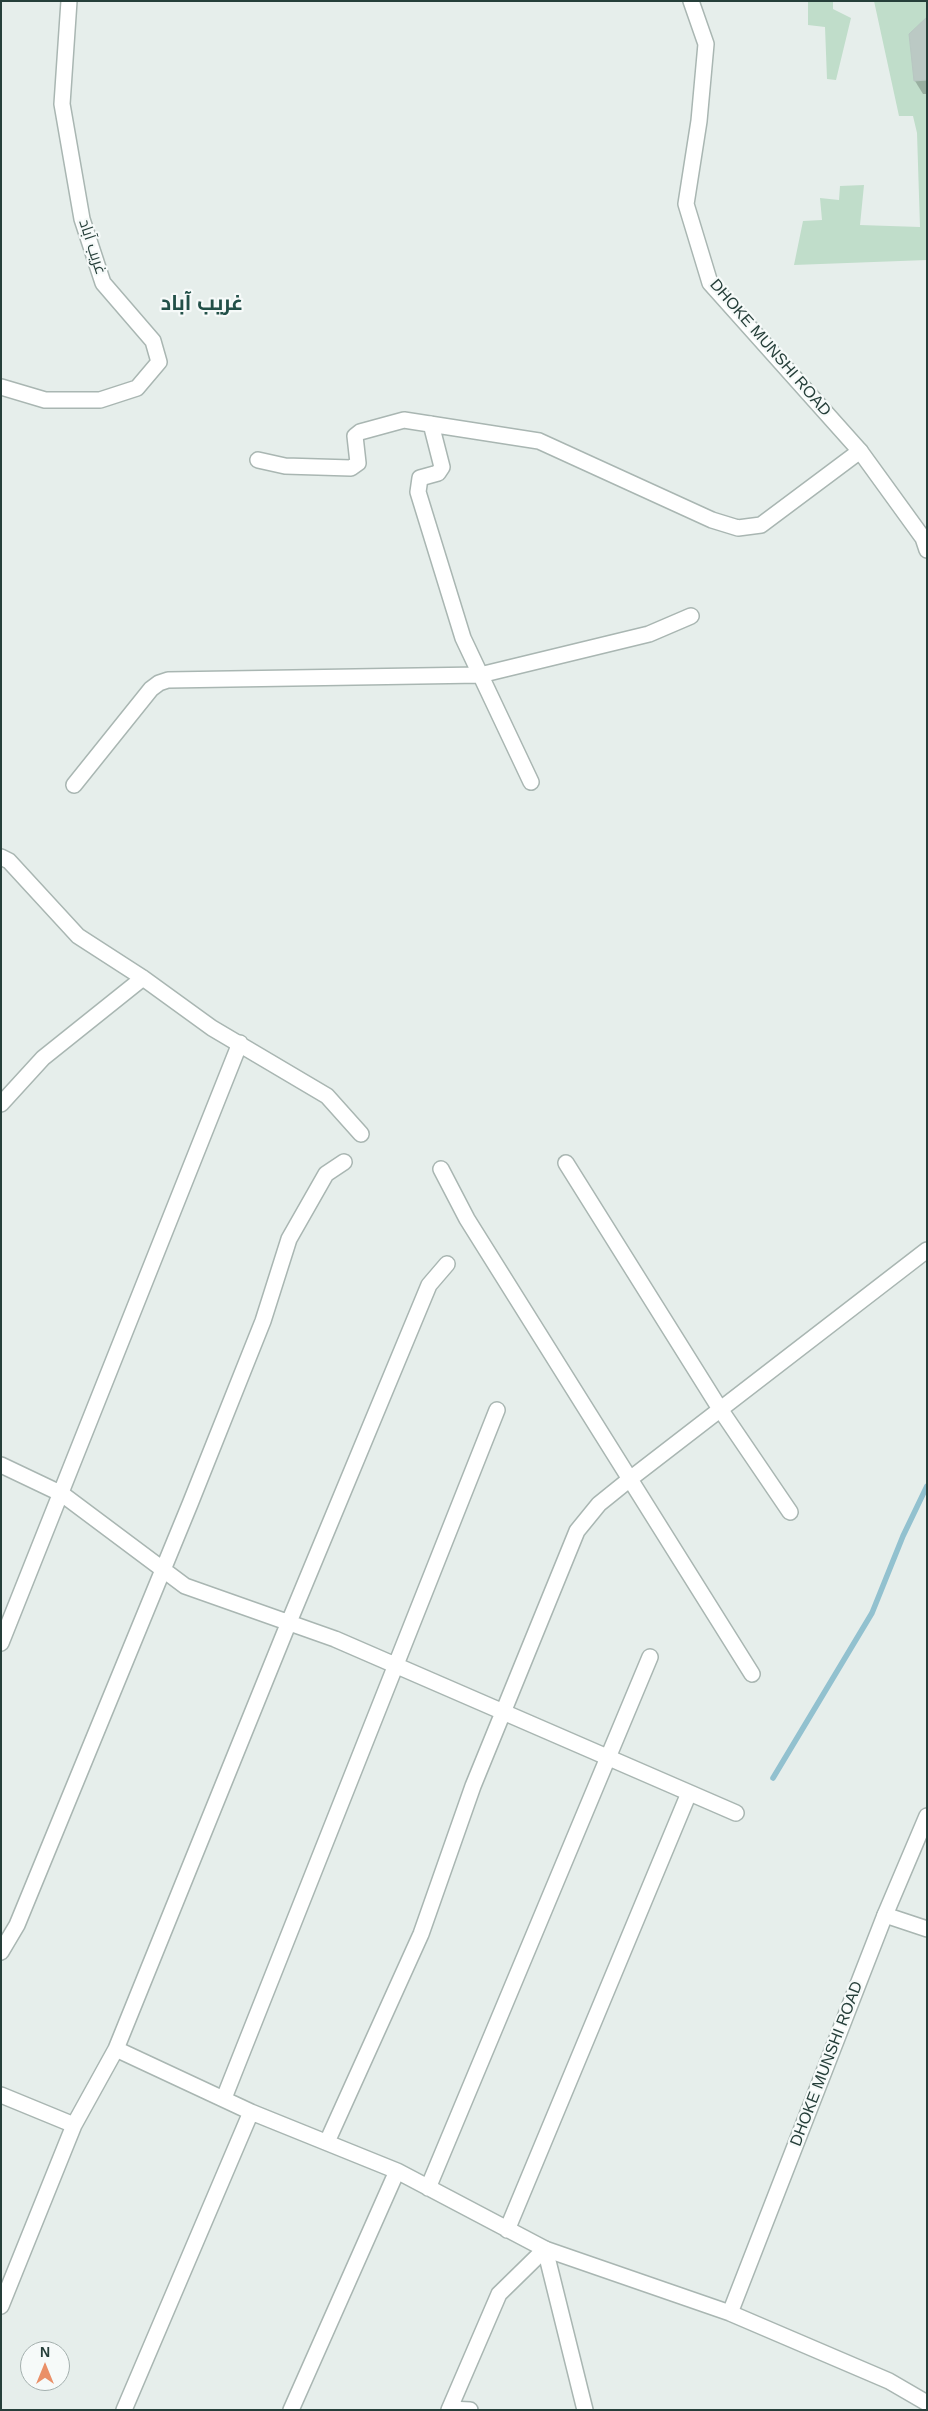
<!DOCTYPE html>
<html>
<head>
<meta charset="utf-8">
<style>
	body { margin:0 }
	#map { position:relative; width:928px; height:2411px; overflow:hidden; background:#e6eeeb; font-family:Arial,sans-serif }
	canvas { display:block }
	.frame { position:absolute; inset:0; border:2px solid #263f3a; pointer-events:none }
	.north { position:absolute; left:20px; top:2341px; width:50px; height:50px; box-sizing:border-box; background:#f6faf9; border:1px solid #a3afad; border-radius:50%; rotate:0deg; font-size:14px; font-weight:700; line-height:20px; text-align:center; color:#263f3a }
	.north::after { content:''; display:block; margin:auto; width:18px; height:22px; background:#ea9068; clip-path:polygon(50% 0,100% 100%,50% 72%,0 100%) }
</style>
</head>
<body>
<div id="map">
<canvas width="928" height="2411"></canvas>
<div class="frame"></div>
<div class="north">N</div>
</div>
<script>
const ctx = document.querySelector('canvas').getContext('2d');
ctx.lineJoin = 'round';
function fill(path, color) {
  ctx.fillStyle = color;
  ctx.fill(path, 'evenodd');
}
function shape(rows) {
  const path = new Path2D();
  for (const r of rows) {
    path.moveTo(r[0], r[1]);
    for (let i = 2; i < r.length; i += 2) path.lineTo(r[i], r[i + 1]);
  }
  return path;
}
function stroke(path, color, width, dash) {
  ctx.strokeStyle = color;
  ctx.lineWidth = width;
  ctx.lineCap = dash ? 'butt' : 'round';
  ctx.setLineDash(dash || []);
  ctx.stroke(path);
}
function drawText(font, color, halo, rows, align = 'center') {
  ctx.font = font + ' Arial,Cairo,sans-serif';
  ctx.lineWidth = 4.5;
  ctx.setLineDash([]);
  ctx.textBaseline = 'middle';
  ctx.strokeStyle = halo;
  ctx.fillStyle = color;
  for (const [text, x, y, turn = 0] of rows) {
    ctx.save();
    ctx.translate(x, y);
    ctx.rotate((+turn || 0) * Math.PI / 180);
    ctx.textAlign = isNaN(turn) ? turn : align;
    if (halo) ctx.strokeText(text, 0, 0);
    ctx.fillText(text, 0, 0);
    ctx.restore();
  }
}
fill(shape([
	[808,1,833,1,833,9,851,18,836,80,827,79,825,27,808,25],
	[874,1,927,1,927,260,794,265,803,221,822,220,820,198,839,200,840,186,864,185,860,225,920,227,917,133,913,116,899,116]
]), '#c0ddca');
fill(shape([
	[927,19,927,94,923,94,915,81,910,34]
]), '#0003');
stroke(shape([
	[773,1778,872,1613,903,1536,927,1486]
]), '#92c1cf', 5.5);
const building = shape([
	[927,17,927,80,914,81,909,34,927,17]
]);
fill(building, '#bbc9c4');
stroke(building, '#b8c7c2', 1);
const minor = shape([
	[1,387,45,400,100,400,137,388,159,362,153,341,103,283,82,219,62,104,69,1],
	[431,424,442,467,438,473,420,478,418,492,463,638,531,782],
	[258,460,285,466,351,468,358,463,355,436,360,432,404,420,539,441,712,520,738,528,761,525,860,451],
	[74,785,151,689,159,683,168,680,480,675,649,634,691,616],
	[1,857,9,861,78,936,143,978,212,1028,327,1096,361,1134],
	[1,1104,43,1058,143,978],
	[566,1163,720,1409,790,1512],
	[441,1169,467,1219,752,1674],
	[1,1465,62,1494,185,1586,335,1639,736,1813],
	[1,1643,240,1043],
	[885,1915,927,1929],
	[1,1952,17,1925,190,1504,263,1321,289,1239,326,1174,344,1162],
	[116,2049,289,1622,429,1285,447,1264],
	[1,2095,74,2125,116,2049,251,2112,397,2171,545,2249,585,2410],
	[224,2098,497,1410],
	[327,2142,421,1934,473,1786,577,1531,599,1504,630,1479,927,1250],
	[428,2188,650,1657],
	[507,2230,689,1793],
	[1,2306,74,2125],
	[450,2409,470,2410],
	[124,2410,251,2112],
	[291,2410,397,2171]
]);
const tertiary = shape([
	[691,1,706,44,699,121,686,204,710,283,860,451,923,538,927,550],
	[730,2313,885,1915,927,1816],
	[449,2410,499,2294,545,2249,730,2313,889,2381,927,2403]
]);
stroke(minor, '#a9b6b2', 18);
stroke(tertiary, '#a9b6b2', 18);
stroke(minor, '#fff', 15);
stroke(tertiary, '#fff', 15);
drawText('16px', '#263f3a', '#f6faf9', [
	["غریب آباد",92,247,72],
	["DHOKE MUNSHI ROAD",770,348,49],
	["DHOKE MUNSHI ROAD",827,2064,-69]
]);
drawText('bold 21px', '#225048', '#f6faf9', [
	["غریب آباد",202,304]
]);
</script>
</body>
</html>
